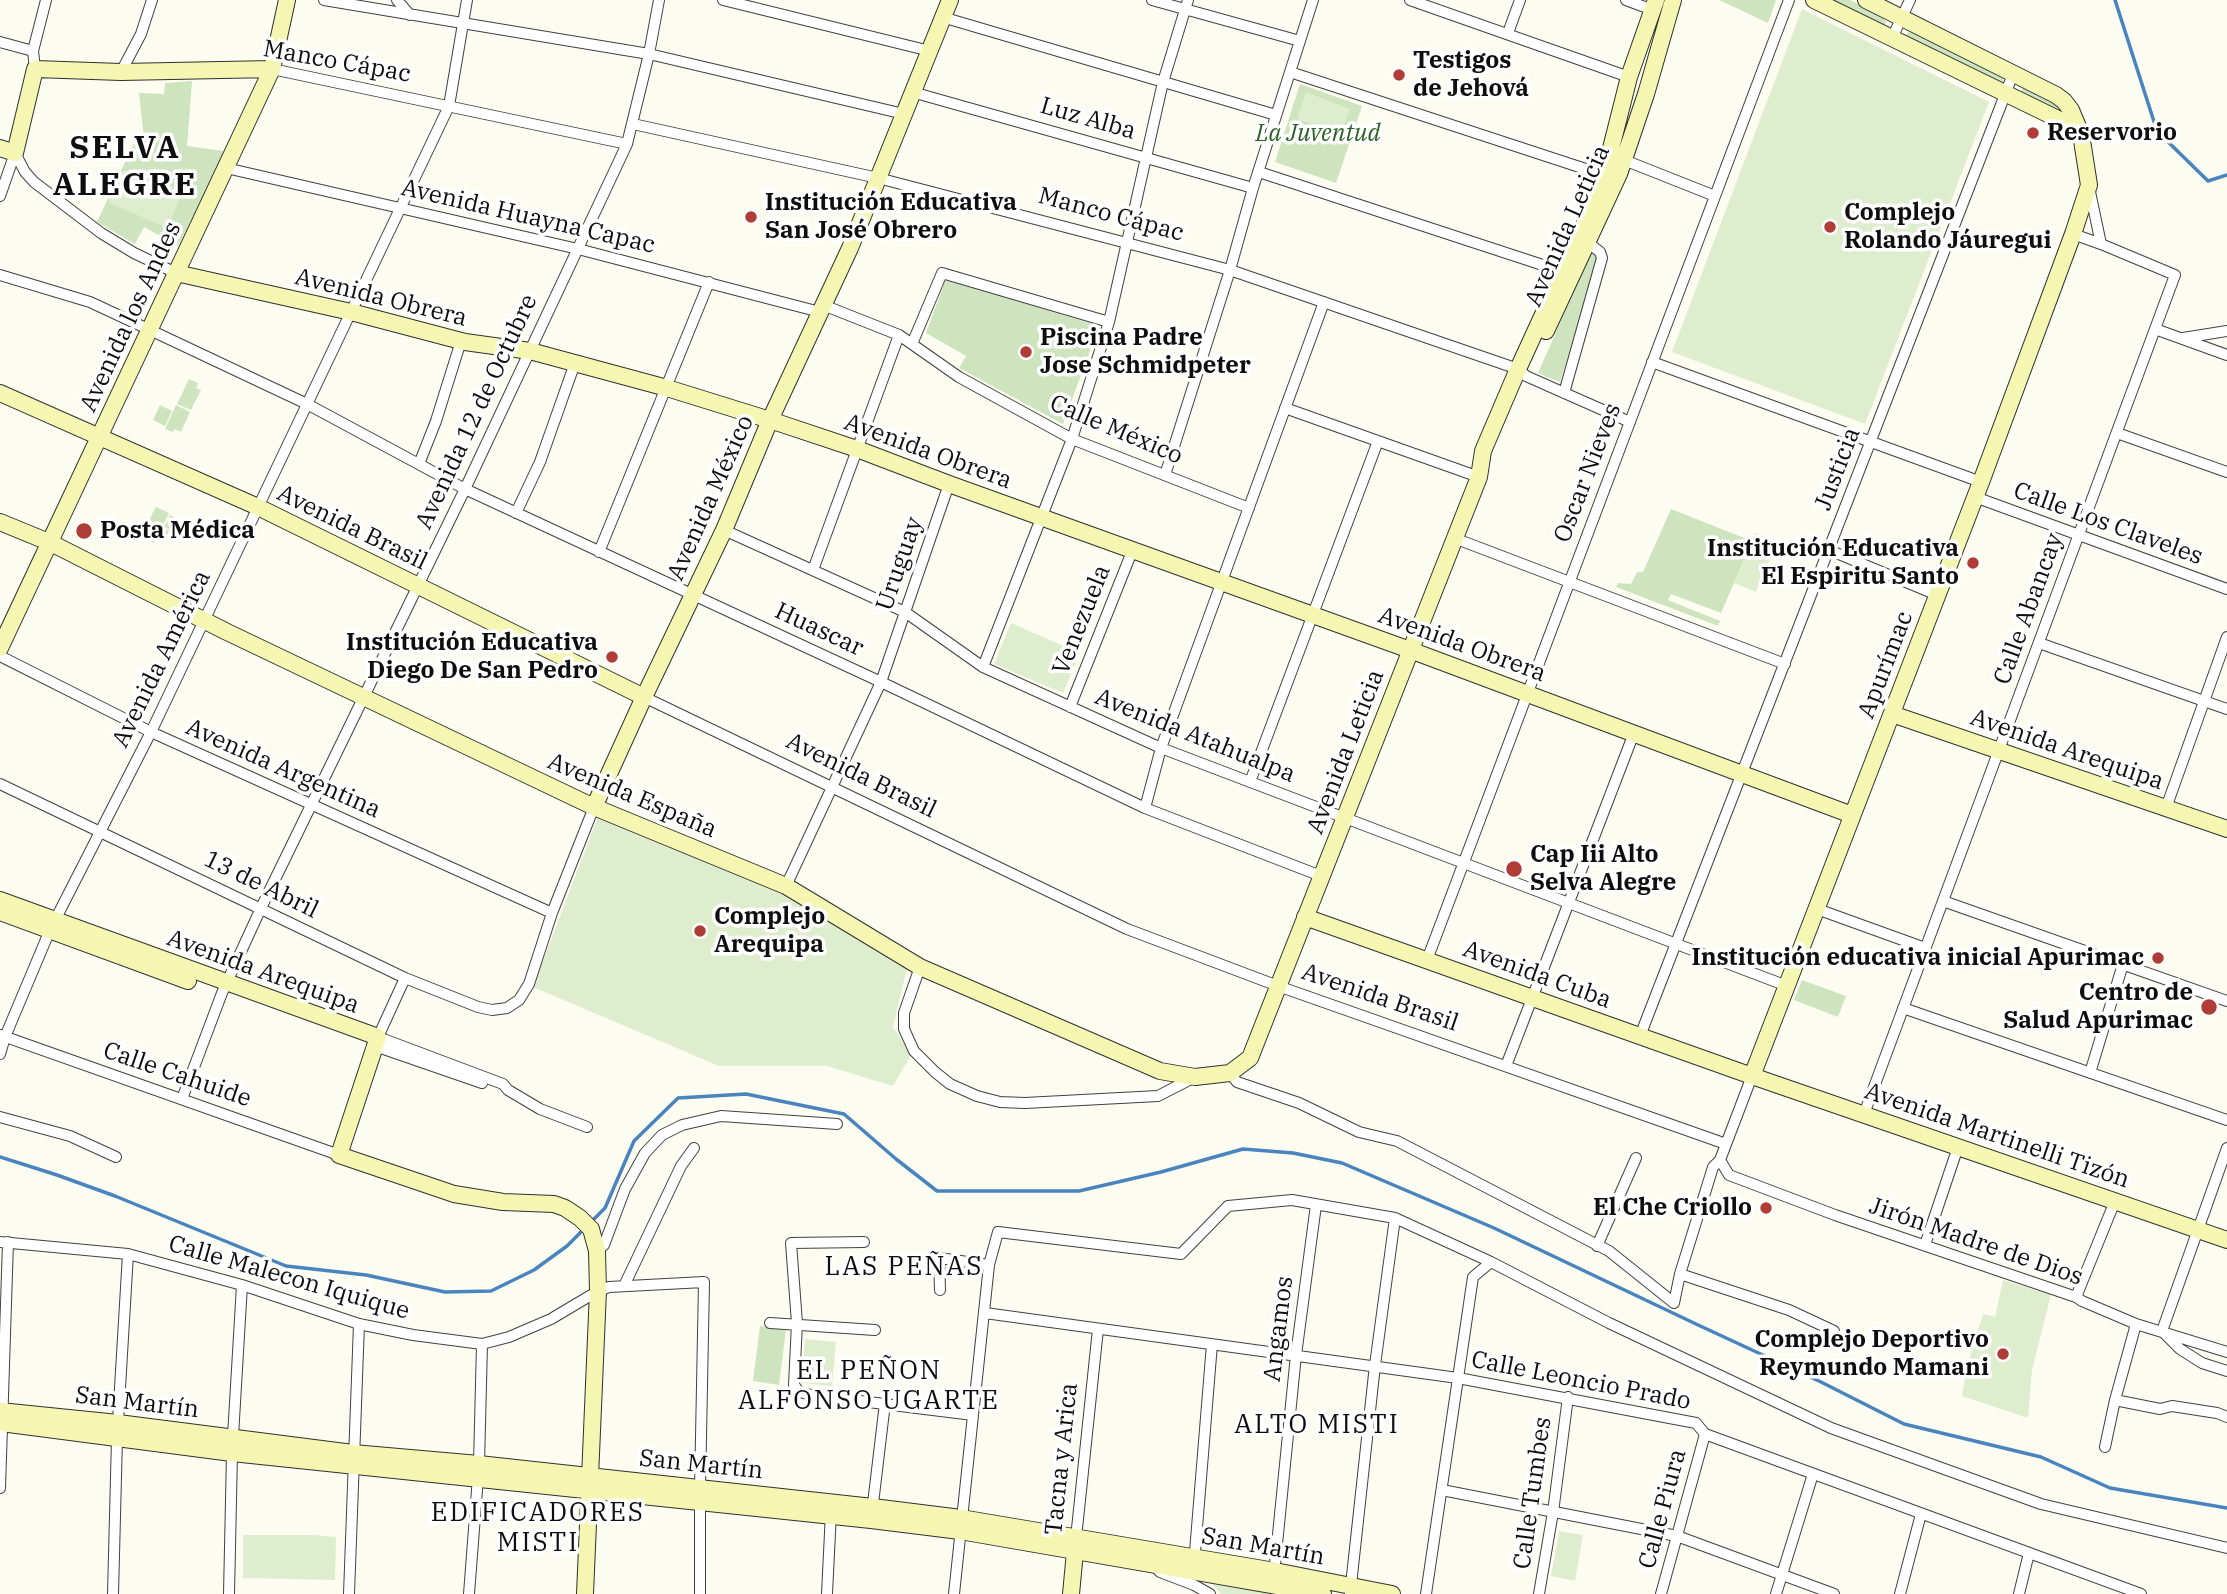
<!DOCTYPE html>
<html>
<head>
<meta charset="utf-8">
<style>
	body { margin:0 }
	canvas { display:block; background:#fdfcf1 }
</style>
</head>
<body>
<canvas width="2227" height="1594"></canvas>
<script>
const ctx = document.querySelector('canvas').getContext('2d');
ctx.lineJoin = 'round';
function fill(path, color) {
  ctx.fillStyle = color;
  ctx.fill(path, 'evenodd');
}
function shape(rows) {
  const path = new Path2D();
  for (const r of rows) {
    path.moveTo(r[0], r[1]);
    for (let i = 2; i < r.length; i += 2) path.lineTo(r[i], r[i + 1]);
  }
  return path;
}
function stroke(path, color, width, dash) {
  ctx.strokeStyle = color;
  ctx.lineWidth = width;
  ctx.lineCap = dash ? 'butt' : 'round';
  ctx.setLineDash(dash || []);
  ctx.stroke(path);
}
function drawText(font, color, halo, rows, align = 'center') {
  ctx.font = font + ' "IBM Plex Serif",serif';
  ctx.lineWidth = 7;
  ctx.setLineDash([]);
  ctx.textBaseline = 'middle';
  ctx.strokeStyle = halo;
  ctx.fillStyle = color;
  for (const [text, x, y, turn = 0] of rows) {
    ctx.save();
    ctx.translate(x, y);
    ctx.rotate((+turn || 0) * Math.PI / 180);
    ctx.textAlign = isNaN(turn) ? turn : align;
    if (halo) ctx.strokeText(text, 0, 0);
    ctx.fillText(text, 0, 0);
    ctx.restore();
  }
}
fill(shape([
	[1719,0,1776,0,1768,23],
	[1819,0,1850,0,1881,15,1886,22,1884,27],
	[1913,31,2003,77,2003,83,2000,84,1904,36,1909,32],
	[192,81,187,146,223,151,222,158,178,246,144,227,135,244,97,222,135,141,144,138,139,93,164,94,165,83],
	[1300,84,1362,106,1336,183,1275,162],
	[2023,88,2027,88,2061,104,2063,109,2061,114,2020,93],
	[1592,250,1599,256,1560,382,1538,373],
	[946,279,1099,326,1063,424,959,368,966,356,926,333],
	[189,379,198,383,196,388,201,390,191,410,177,404],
	[160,405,172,411,165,426,153,420],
	[176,405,190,412,181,432,175,429,173,432,165,429],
	[156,507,169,513,162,527,149,520],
	[1671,509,1752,541,1721,613,1671,594,1668,600,1720,621,1718,626,1616,587,1618,583,1631,584,1637,572,1643,572],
	[170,515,190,526,184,538,172,532,175,525,172,531,164,527],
	[156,525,169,531,164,542,156,539,154,543,149,540],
	[1802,980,1846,996,1838,1017,1794,1000],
	[760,1326,786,1330,779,1385,753,1381]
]), '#cee4be');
fill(shape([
	[1802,9,1989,102,1865,424,1672,352],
	[1306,92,1350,109,1341,134,1297,119],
	[123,170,182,192,168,228,109,203],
	[1755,533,1777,542,1756,592,1734,583],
	[1011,623,1080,653,1063,693,994,664],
	[599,814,785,893,907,968,893,1027,911,1055,893,1086,827,1066,719,1066,533,987],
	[2003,1280,2051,1295,2032,1370,2028,1418,1962,1396,1968,1363,1983,1314,1995,1317],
	[805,1339,836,1342,832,1386,801,1383],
	[1559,1531,1583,1535,1575,1581,1551,1576],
	[243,1535,313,1535,336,1537,335,1580,243,1578],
	[1212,1584,1274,1594,1221,1594]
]), '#dfedcf');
stroke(shape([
	[2115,0,2157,131,2208,181,2227,175],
	[0,1157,57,1175,115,1196,286,1266,366,1275,445,1292,491,1291,534,1270,567,1246,583,1230],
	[591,1222,605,1208,634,1141,678,1098,746,1094,844,1114,896,1159,937,1191,1079,1191,1161,1172,1243,1149,1293,1153,1342,1163,1494,1228,1696,1324,1821,1382,1904,1424,2041,1457,2110,1488,2227,1508]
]), '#4a84be', 3.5);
const street = shape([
	[324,0,649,54,904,114],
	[397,0,410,15],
	[723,0,930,51],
	[1152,0,1300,41],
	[1410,0,1629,77],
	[1626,0,1653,10],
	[942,17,1276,115],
	[1508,33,1520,0],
	[1892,38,1910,0],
	[0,42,33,51],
	[35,69,33,51,46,0],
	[272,69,627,144],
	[121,72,141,34,152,0],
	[1290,72,1610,177],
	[912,92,1253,188],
	[633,124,878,178,1230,270,1518,369,1526,376,1630,422],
	[15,153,25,172,34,182,101,233,134,253,176,273],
	[1619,158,1715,196],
	[226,168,578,249,820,312],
	[1259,172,1561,271],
	[0,196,15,153],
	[2073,234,2101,244],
	[0,275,90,302,150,330,307,404,465,489,881,682,1145,808,1321,876],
	[823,305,899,335,959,377,1072,439,1249,508],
	[2155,329,2227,355],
	[2183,338,2227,331],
	[912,344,942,273,1109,322],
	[1652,362,1981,482],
	[1564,393,1602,258,1600,252,1587,242],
	[1285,408,1479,477],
	[2117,433,2227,472],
	[419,464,436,421,461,341],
	[1165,475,1230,270,1253,188,1313,0],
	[1975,497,2227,589],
	[516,513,540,462,575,363],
	[724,530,905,612,983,667,1161,748,1787,986],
	[1454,538,1785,664],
	[1829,550,1937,595],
	[599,552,709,282],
	[813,570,899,335],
	[2039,643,2227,709],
	[0,656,151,732,552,913],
	[983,667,1072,439,1109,322,1163,82,1188,0],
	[644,697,1127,929,1278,986,1726,1144],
	[1070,707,1133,549],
	[1250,782,1378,441],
	[0,784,405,978,478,1007,492,1010,507,1008,519,1000,529,984,552,913,594,807],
	[1145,808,1161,748,1324,302],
	[2166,808,2227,637],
	[786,886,881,682,949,484],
	[1943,901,2227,1001],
	[1817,909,1925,948],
	[1427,960,1789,0],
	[920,967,904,1013,904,1029,914,1051,935,1072,950,1084,977,1096,1000,1102,1025,1103,1158,1096,1195,1077],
	[405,978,378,1037,503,1084,508,1090,540,1109,587,1127],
	[1903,1008,2227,1120],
	[0,1035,339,1155],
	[1640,1036,2013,74],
	[375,1046,482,1083],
	[0,1054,5,1037,50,930,151,732,449,106,467,0],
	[1506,1066,1634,733],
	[1230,1073,1237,1082,1299,1103,1359,1132,1397,1141,1609,1251,1674,1303,1680,1274,1713,1167,1720,1160,1752,1076],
	[2090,1073,2123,964],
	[182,1099,222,993,261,908,465,489,627,144,649,54,659,0],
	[1864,1114,2175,275,2101,244,2089,187],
	[0,1117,70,1136,116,1157],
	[2227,1148,2162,1331,2180,1349,2202,1363,2227,1371],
	[1720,1160,1729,1175,1835,1215,2076,1297,2082,1301,2136,1324,2227,1352],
	[0,1242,128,1254,242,1285,359,1324,413,1335,482,1344,509,1337,551,1319,598,1291,609,1287,704,1282,700,1489,700,1594],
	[864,1242,791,1243,797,1323,794,1385,799,1392,812,1395,973,1415],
	[1925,1245,1958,1147],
	[1597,1246,1636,1158],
	[597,1251,604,1245,625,1189,645,1153,662,1135,682,1125,721,1116,837,1124],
	[1680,1274,1789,1310,1834,1331],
	[624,1286,681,1166,694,1148],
	[940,1290,939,1258,989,1265],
	[2076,1297,2115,1201],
	[985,1313,1458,1378,1696,1423,1705,1434,2141,1594],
	[770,1323,875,1330],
	[2115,1400,2160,1409,2172,1406,2217,1413,2227,1417],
	[2105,1447,2115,1400,2136,1324],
	[0,1488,8,1242],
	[1442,1490,1677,1536,1834,1594],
	[872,1512,885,1403],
	[1076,1538,1098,1329],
	[1194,1564,1212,1344],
	[1154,1565,1160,1572,1194,1585,1210,1594],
	[1274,1574,1296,1355,1316,1205],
	[113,1594,117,1438,128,1254],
	[229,1594,232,1453,242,1285],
	[349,1594,359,1324],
	[469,1594,479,1464,482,1344],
	[827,1594,831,1512],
	[954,1594,989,1265,998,1232,1181,1254,1228,1206,1292,1200,1395,1218,1491,1262,1609,1323,1831,1428,2041,1504,2227,1548],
	[1350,1594,1375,1365,1395,1218],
	[1426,1594,1473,1277,1491,1262],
	[1539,1594,1553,1512,1568,1397],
	[1661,1594,1705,1434],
	[1776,1594,1813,1474],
	[1900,1594,1921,1514],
	[2019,1594,2029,1553]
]);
const secondary = shape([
	[1814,0,2060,120,2081,134],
	[0,148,15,153,35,69,121,72,272,69],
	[176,273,351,312,465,342,530,351,667,388,770,420,857,449,949,484,1410,650,1852,815],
	[1546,331,1619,174,1646,94,1673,0],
	[0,393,258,507,644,697],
	[0,522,51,543,227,632,594,807,786,886,920,967,1160,1071,1195,1077,1230,1073,1250,1058,1479,477,1483,451,1518,369,1601,188,1629,77,1656,0],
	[0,648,272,69,287,0],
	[1892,714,2227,829],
	[594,807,644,697,724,530,770,420,850,248,950,0],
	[0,900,378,1037,339,1155,454,1194,503,1202,554,1204,565,1208,580,1218,591,1229,597,1251,598,1291,585,1594],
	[0,912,188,981],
	[1305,917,1752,1076,2227,1240],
	[1752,1076,1981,482,2073,234,2089,185,2081,134,2071,110,2064,101,2056,95,1866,0],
	[0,1411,118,1423,353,1453,479,1464,873,1507,961,1518,1275,1571,1392,1594],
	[0,1423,232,1453,871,1520,960,1531,1323,1594],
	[1071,1594,1076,1541]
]);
stroke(street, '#414141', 12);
stroke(secondary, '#303030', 18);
stroke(street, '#fff', 10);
stroke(secondary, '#f6f6b3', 16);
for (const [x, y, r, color] of [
	[1399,75,7,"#af3d36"],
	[2033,133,7,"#af3d36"],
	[751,217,7,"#af3d36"],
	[1830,227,7,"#af3d36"],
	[1026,352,7,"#af3d36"],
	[84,531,9,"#af3d36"],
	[1973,563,7,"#af3d36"],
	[612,657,7,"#af3d36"],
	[1514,869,9,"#af3d36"],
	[700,931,7,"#af3d36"],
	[2158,958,7,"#af3d36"],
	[2209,1007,9,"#af3d36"],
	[1766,1208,7,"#af3d36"],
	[2003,1354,7,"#af3d36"]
]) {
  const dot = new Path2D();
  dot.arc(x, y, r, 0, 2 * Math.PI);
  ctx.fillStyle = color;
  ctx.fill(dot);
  stroke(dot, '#fff', 2.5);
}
drawText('bold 24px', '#0e0e0e', '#fff', [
	["Testigos",1413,61],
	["de Jehová",1413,89],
	["Reservorio",2047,133],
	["Institución Educativa",765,203],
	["San José Obrero",765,231],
	["Complejo",1844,213],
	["Rolando Jáuregui",1844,241],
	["Piscina Padre",1040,338],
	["Jose Schmidpeter",1040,366],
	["Posta Médica",100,531],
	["Institución Educativa",1959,549,"right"],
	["El Espiritu Santo",1959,577,"right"],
	["Institución Educativa",598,643,"right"],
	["Diego De San Pedro",598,671,"right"],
	["Cap Iii Alto",1530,855],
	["Selva Alegre",1530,883],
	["Complejo",714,917],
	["Arequipa",714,945],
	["Institución educativa inicial Apurimac",2144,958,"right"],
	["Centro de",2193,993,"right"],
	["Salud Apurimac",2193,1021,"right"],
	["El Che Criollo",1752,1208,"right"],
	["Complejo Deportivo",1989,1340,"right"],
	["Reymundo Mamani",1989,1368,"right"]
], 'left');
drawText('24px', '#0e0e0e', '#fff', [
	["Manco Cápac",337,62,10],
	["Luz Alba",1088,119,16],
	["Manco Cápac",1111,215,15],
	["Avenida Huayna Capac",528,217,13],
	["Avenida Leticia",1568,226,-66],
	["Avenida Obrera",381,298,14],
	["Avenida los Andes",131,317,-65],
	["Avenida 12 de Octubre",477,412,-65],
	["Calle México",1116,430,23],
	["Avenida Obrera",928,452,20],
	["Justicia",1838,469,-69],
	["Oscar Nieves",1588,473,-69],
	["Avenida México",711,498,-66],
	["Calle Los Claveles",2108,524,20],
	["Avenida Brasil",352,528,26],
	["Uruguay",900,564,-71],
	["Calle Abancay",2029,609,-70],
	["Venezuela",1082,620,-68],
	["Huascar",819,630,25],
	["Avenida Obrera",1462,645,20],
	["Avenida América",162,659,-64],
	["Apurímac",1886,665,-69],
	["Avenida Atahualpa",1195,736,22],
	["Avenida Arequipa",2067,750,19],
	["Avenida Leticia",1346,752,-69],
	["Avenida Argentina",283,769,24],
	["Avenida Brasil",861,776,26],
	["Avenida España",632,796,23],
	["13 de Abril",261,885,26],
	["Avenida Arequipa",263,972,20],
	["Avenida Cuba",1537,975,20],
	["Avenida Brasil",1380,998,19],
	["Calle Cahuide",177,1075,19],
	["Avenida Martinelli Tizón",1997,1136,19],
	["Jirón Madre de Dios",1976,1242,19],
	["Calle Malecon Iquique",289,1278,16],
	["Angamos",1279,1329,-83],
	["Calle Leoncio Prado",1581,1381,11],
	["San Martín",137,1403,7],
	["Tacna y Arica",1062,1459,-84],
	["San Martín",701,1465,6],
	["Calle Tumbes",1533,1493,-82],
	["Calle Piura",1663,1509,-75],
	["San Martín",1263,1547,10]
]);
drawText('italic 24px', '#2b5f26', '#fff', [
	["La Juventud",1318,134]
]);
ctx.letterSpacing = '2px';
drawText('26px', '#0e0e0e', '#fff', [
	["LAS PEÑAS",904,1267],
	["EL PEÑON",869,1371],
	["ALFONSO UGARTE",869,1401],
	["ALTO MISTI",1317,1425],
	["EDIFICADORES",538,1513],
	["MISTI",538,1543]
]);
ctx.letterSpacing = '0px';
ctx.letterSpacing = '2px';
drawText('bold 32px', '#0e0e0e', '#fff', [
	["SELVA",125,149],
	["ALEGRE",125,186]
]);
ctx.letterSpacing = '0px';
</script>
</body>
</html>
